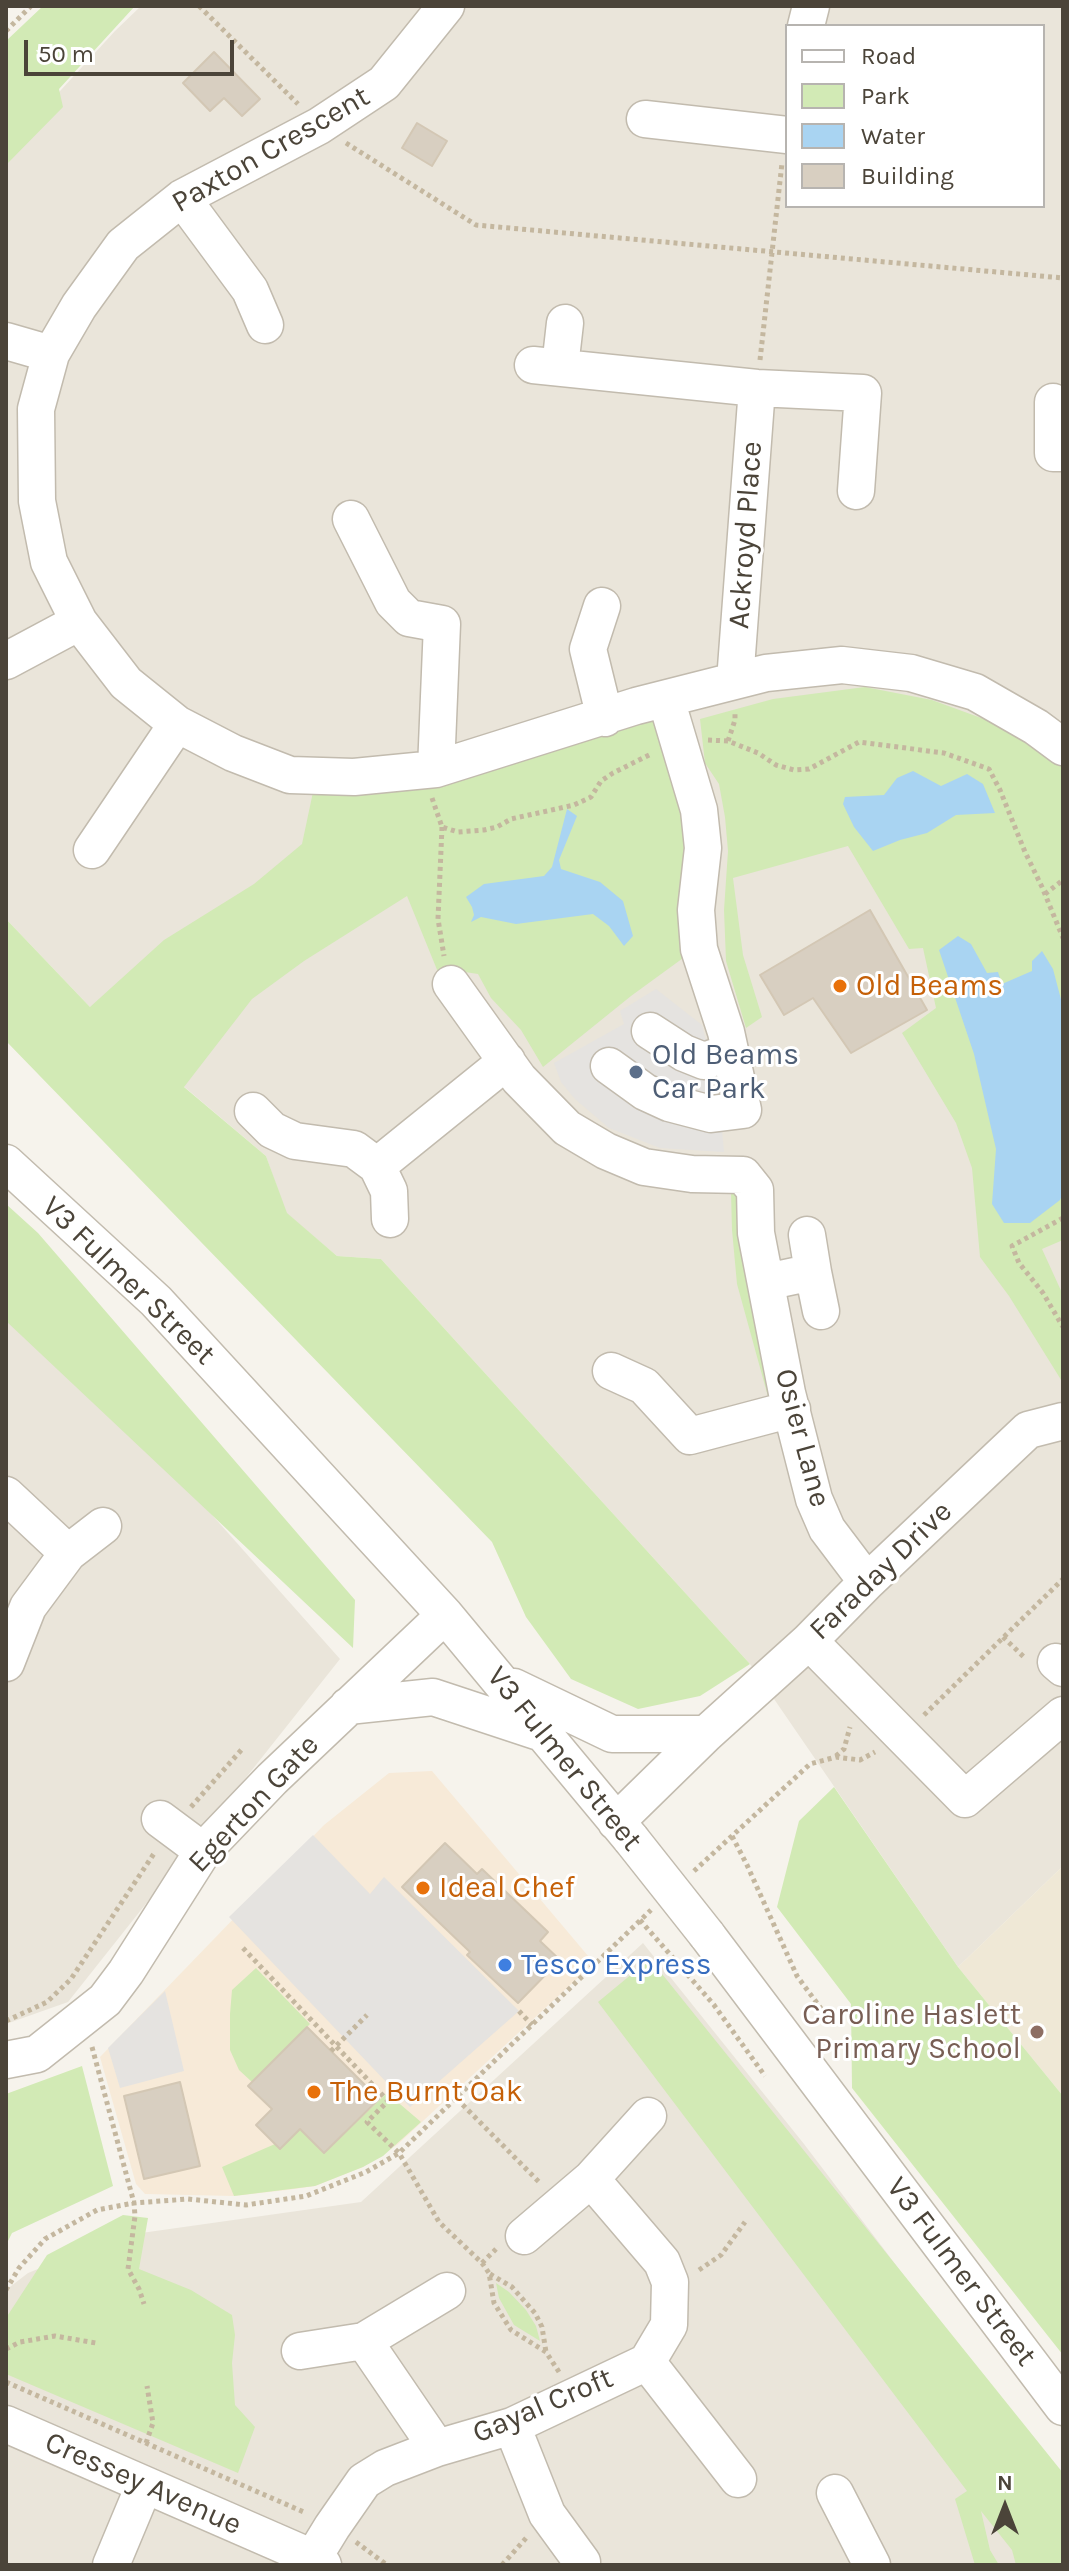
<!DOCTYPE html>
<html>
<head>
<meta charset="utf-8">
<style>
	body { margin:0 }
	#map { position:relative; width:1069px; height:2571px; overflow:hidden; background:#f6f3ec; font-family:Karla,sans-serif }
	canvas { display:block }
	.frame { position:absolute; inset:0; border:8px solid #4b4439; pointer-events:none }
	.legend { position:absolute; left:785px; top:24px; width:260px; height:184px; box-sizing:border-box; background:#fff; border:2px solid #b7b4b0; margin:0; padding:10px 14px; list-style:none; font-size:24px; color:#4b4439 }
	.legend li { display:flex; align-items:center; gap:16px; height:40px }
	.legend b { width:40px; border:2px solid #b7b4b0 }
	.north { position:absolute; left:965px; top:2467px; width:80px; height:80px; -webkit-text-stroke:6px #fff; paint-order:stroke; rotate:0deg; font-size:22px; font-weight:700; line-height:32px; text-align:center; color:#4b4439 }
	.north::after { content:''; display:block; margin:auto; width:28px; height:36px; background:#4b4439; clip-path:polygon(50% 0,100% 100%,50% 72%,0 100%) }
	.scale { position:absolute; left:24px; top:40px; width:210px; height:36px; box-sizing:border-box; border:4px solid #4b4439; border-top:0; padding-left:10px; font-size:24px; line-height:28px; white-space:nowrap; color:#4b4439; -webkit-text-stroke:6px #fff; paint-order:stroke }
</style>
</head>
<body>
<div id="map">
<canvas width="1069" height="2571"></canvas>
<div class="frame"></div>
<ul class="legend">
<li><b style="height:10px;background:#fff"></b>Road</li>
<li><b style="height:22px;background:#d2eab5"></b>Park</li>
<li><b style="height:22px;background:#a9d4f2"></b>Water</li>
<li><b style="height:22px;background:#d8cfc1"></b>Building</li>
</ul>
<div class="north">N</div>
<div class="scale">50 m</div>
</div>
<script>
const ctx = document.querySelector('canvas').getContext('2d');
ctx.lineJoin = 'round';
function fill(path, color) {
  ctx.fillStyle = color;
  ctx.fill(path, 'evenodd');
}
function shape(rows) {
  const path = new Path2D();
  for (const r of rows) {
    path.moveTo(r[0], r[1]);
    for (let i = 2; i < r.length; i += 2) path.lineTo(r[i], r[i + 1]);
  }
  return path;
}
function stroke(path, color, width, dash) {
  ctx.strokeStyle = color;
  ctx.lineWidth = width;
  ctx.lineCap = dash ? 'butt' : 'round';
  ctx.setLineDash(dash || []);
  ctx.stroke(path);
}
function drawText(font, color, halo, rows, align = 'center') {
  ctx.font = font + ' Karla,sans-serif';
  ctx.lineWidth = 6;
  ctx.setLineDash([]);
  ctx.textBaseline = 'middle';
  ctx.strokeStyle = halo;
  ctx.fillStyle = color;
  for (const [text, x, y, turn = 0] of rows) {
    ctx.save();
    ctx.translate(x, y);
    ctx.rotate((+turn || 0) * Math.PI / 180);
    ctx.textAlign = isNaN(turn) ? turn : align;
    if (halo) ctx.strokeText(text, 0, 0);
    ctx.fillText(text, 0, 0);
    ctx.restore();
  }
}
fill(shape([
	[141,6,1063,6,1063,1866,958,1967,750,1664,381,1259,337,1256,286,1213,266,1156,90,1007,6,919,6,150,115,31],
	[787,26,1043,26,1043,206,787,206],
	[6,1318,157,1453,340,1659,68,2002,6,2024],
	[643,1943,804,2144,1029,2440,1063,2565,6,2565,6,2290,28,2273,120,2236,361,2202]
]), '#eae5da');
fill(shape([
	[432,1771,594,1963,397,2145,363,2167,315,2186,287,2190,234,2196,145,2194,136,2184,100,2057,324,1825,389,1773]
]), '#f7ead8');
fill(shape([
	[1063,1866,1063,2096,958,1967]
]), '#efe8d6');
fill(shape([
	[43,6,135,6,59,89,63,107,6,165,6,41],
	[865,687,932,700,1003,726,1063,766,1063,1240,1042,1249,1063,1295,1063,1383,1009,1296,980,1257,972,1168,956,1123,902,1033,936,1008,923,948,909,949,848,846,733,878,743,955,762,1017,746,1028,726,961,724,910,728,851,725,817,719,784,705,763,700,719,773,699],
	[655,718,688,795,690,953,631,996,543,1067,521,1030,491,998,478,974,458,971,442,982,407,896,304,961,252,999,184,1087,266,1156,287,1213,337,1256,381,1259,750,1664,700,1696,638,1709,571,1679,526,1617,492,1542,6,1041,6,919,90,1007,164,940,254,884,302,844,313,792,388,792],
	[731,1193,748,1195,783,1387,770,1404,737,1284,732,1230],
	[6,1204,38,1233,355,1600,353,1648,6,1321],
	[834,1787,958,1967,1063,2096,1063,2355,852,2088,851,2004,777,1907,799,1821],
	[650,1959,1063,2473,1063,2565,1016,2565,1012,2550,981,2511,990,2550,999,2565,975,2565,955,2499,967,2491,598,2002],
	[256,1968,310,2024,252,2082,239,2070,230,2050,230,2014,232,1990],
	[82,2066,113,2186,12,2233,6,2245,6,2094],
	[387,2093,421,2122,383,2156,363,2167,315,2186,234,2196,222,2167,275,2144,280,2149,300,2129,324,2153],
	[123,2215,148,2218,139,2269,191,2290,232,2315,235,2335,232,2363,235,2405,255,2427,238,2473,6,2374,6,2318,47,2255],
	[496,2283,509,2292,526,2310,536,2326,540,2341,514,2325,499,2298]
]), '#d2eab5');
fill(shape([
	[656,989,702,1025,718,1088,724,1152,660,1148,609,1128,575,1099,561,1082,554,1063,624,1024,620,1011],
	[313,1835,370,1894,384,1877,519,2011,410,2107,229,1917],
	[165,1991,184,2071,120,2088,108,2048]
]), '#e5e3e0');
fill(shape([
	[913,771,941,786,967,774,983,784,995,813,956,815,927,833,900,840,873,851,854,827,843,804,845,797,884,795,897,778],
	[567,809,577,816,559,860,561,869,600,882,623,901,633,936,624,946,609,926,593,914,516,924,481,917,471,922,474,915,472,907,466,897,484,884,544,876,552,867],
	[958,936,971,944,987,973,998,972,1002,984,1032,971,1032,961,1042,951,1053,969,1063,1007,1063,1193,1060,1200,1030,1223,1004,1223,992,1204,996,1149,974,1054,939,950]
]), '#a9d4f2');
const building = shape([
	[214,52,260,99,242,116,224,98,210,111,183,83,214,52],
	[417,123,447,141,432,166,402,148,417,123],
	[870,910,927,1010,851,1053,813,998,784,1015,760,975,870,910],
	[445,1843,477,1874,482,1869,548,1932,540,1941,560,1960,518,2003,467,1955,470,1952,402,1887,445,1843],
	[307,2027,379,2099,324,2153,300,2129,280,2149,256,2125,272,2109,248,2086,307,2027],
	[180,2082,200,2166,144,2179,124,2096,180,2082]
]);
fill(building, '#d8cfc1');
stroke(building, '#d3c7b4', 2);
const minor = shape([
	[446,6,384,83,319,126,182,198,123,245,79,306,51,354,36,409,37,501,49,562,79,622,126,683,177,724,233,753,290,775,354,777,436,769,636,706,766,673,842,665,911,673,975,692,1036,727,1063,747],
	[806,26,811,6],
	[645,119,787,135],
	[182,198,250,290,265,325],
	[6,341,51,354],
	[533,365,757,388,863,393,856,491],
	[560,367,565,323],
	[1053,402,1053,453,1063,453],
	[351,519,393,602,409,618,442,624,436,769],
	[602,606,588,649,605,718],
	[6,661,79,622],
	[735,681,757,388],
	[92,850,177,724],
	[451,984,519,1079,567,1128,606,1151,644,1167,692,1174,743,1175,755,1190,756,1233,787,1393,814,1499,827,1529,867,1582],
	[650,1031,684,1053,704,1061,730,1052],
	[609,1066,645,1092,669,1103,711,1114,743,1110,726,1032,699,949,696,910,703,848,699,810,666,699],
	[253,1111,272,1130,295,1141,354,1149,377,1166,507,1061],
	[6,1163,156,1301,445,1615,631,1839],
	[377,1166,389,1191,390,1219],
	[807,1235,813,1272],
	[766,1282,813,1272,821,1311],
	[611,1371,644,1386,690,1436,792,1409],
	[6,1495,68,1553],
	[809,1641,965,1799,1063,1715],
	[1056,1662,1063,1668],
	[6,1663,28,1607,68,1553,103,1526],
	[514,1687,612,1734,706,1734],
	[348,1706,433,1697,545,1734],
	[160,1819,203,1851],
	[616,1822,706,1734,809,1641,867,1582,1028,1430,1063,1421],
	[707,1935,1063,2407],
	[6,2060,37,2054,105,2000,126,1972,203,1851,272,1779,445,1615],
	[524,2236,591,2179],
	[364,2341,447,2291],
	[300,2351,364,2341,437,2448],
	[647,2362,738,2479],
	[6,2424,313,2558,323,2565],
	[512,2426,547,2514,582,2562],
	[835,2493,872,2565],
	[313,2558,332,2527,364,2481,385,2468,437,2448,512,2426,647,2362,669,2325,670,2282,662,2262,591,2179,648,2116],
	[111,2565,144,2486]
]);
stroke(minor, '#c2bbae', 39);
stroke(shape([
	[199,6,298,104],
	[6,31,31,6],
	[346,143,476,225,1063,278],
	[760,360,782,163],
	[708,740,728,741,758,753,776,765,794,770,809,769,859,742,944,753,989,769,1000,790,1025,852,1042,887,1063,938],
	[728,741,735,720,735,711],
	[432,798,442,827,458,832,484,830,497,827,511,819,574,805,591,797,601,781,613,773,651,754],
	[442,827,438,919,444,956],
	[1045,894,1063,880],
	[1063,1218,1012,1246,1019,1263,1043,1293,1063,1327],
	[1003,1637,1025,1658],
	[924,1715,1063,1579],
	[836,1756,844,1749,850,1727],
	[191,1807,243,1748],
	[732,1836,747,1865,797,1976,825,2014],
	[694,1871,810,1764,836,1757,860,1760,875,1752],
	[640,1920,714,2005,765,2076],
	[243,1948,388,2101,367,2122,399,2153,439,2222,482,2263,489,2273,494,2303,511,2330,546,2352,559,2372],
	[519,2011,532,2025],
	[6,2021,47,2002,71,1979,155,1852],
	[92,2047,134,2203,135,2216,128,2269,139,2289,144,2304],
	[331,2051,367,2015],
	[457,2099,541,2184],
	[482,2263,496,2249],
	[699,2270,721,2255,745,2222],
	[490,2274,512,2287,535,2313,542,2327,546,2352],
	[6,2290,19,2268,45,2239,97,2210,134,2203,188,2199,246,2205,306,2196,366,2172,399,2153,651,1910],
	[6,2349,20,2342,55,2336,96,2343],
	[6,2382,306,2513],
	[146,2443,153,2423,147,2386],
	[356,2542,387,2565],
	[502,2565,528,2536]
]), '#c4b79f', 5, [4, 4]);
stroke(minor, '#fff', 36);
const minorBridge = shape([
	[631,1839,707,1935]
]);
stroke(minorBridge, '#c2bbae', 39, []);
stroke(minorBridge, '#fff', 36);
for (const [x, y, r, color] of [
	[840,986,8,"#e8710a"],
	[636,1072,8,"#5c6f8a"],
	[423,1888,8,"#e8710a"],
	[505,1965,8,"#3f7fe0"],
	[1037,2032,8,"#8d6e63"],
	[314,2092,8,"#e8710a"]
]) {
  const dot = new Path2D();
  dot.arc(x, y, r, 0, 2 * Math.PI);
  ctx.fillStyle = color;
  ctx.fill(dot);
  stroke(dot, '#fff', 3);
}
drawText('30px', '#4b4439', '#fff', [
	["Paxton Crescent",271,150,-30],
	["Ackroyd Place",746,535,-86],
	["V3 Fulmer Street",128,1281,44],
	["Osier Lane",802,1438,75],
	["Faraday Drive",881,1571,-44],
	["V3 Fulmer Street",564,1759,51],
	["Egerton Gate",254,1804,-47],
	["V3 Fulmer Street",961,2272,53],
	["Gayal Croft",543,2406,-23],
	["Cressey Avenue",143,2484,24]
]);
drawText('30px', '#c56008', '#fff', [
	["Old Beams",856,986],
	["Ideal Chef",439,1888],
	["The Burnt Oak",330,2092]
], 'left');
drawText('30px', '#4e5e75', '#fff', [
	["Old Beams",652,1055],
	["Car Park",652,1089]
], 'left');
drawText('30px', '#366cbe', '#fff', [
	["Tesco Express",521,1965]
], 'left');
drawText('30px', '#785e54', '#fff', [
	["Caroline Haslett",1021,2015],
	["Primary School",1021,2049]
], 'right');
</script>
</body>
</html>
